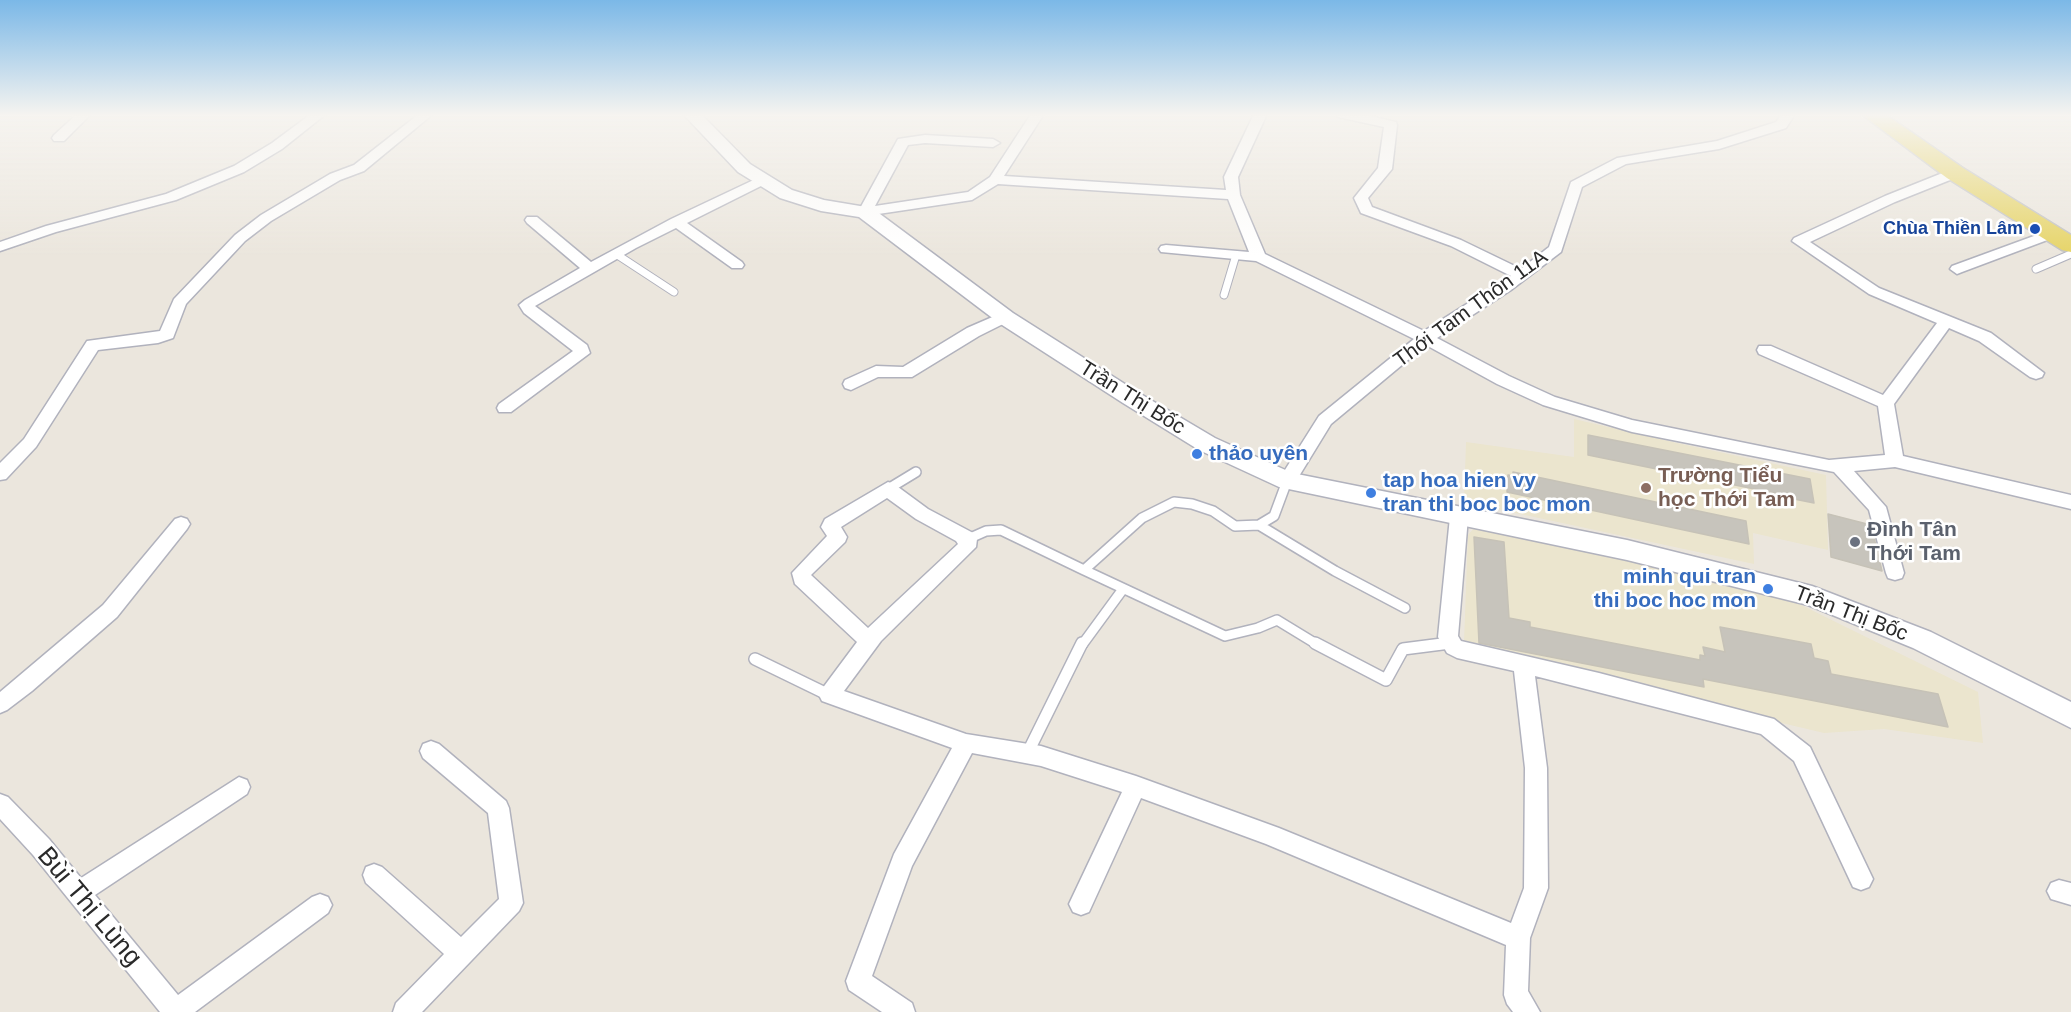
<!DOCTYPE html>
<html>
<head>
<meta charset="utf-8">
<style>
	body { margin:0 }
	canvas { display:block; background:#ebe6dd }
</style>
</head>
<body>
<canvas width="2071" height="1012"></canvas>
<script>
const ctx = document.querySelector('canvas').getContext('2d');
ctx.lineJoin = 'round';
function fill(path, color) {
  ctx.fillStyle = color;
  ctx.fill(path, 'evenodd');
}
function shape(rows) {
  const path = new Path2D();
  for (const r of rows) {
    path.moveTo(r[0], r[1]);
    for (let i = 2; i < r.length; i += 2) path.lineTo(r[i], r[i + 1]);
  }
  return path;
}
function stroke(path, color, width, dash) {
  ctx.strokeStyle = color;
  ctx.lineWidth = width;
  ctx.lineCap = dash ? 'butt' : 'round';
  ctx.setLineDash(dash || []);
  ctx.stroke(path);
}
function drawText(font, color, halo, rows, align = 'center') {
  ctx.font = font + ' Arial,sans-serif';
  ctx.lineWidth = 5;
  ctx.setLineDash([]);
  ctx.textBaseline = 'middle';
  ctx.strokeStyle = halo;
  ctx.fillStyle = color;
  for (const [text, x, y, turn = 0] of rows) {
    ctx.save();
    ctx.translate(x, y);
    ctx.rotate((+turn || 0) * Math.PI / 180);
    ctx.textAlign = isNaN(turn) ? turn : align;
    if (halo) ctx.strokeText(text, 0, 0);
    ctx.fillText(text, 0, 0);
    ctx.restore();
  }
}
fill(shape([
	[1574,419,1677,443,1826,475,1828,550,1753,533,1754,564,1464,502,1466,442,1574,457],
	[1474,528,1623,560,1791,600,1978,692,1983,743,1884,729,1824,733,1474,650,1464,642,1468,535]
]), '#ebe5ce');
const building = shape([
	[1588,435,1810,479,1814,503,1779,496,1779,494,1588,455,1588,435],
	[1513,472,1746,521,1749,544,1507,492,1508,475,1513,476,1513,472],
	[1828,514,1871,525,1882,571,1831,557,1828,514],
	[1474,537,1504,542,1509,618,1530,622,1530,627,1700,660,1700,655,1705,656,1703,647,1725,652,1720,627,1811,644,1814,658,1828,661,1831,674,1938,694,1948,727,1703,679,1704,687,1479,643,1474,537]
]);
fill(building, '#c7c4bc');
stroke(building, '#c6c2b7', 1.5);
const serviceFar2 = shape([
	[616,254,674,292],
	[2036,269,2071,254],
	[1224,295,1236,255]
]);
const serviceFar1 = shape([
	[888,489,916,472],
	[1259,525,1335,571,1405,608],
	[968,539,986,531,1001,530,1084,570,1142,518,1174,502,1192,504,1213,511,1235,526,1259,525,1274,516,1287,481],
	[1084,570,1225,636,1258,628,1277,620,1318,645],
	[1082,645,1123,589],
	[1438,645,1451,643]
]);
const service = shape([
	[1315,643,1386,680,1403,649,1450,643],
	[755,659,829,695],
	[1027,754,1082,643]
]);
const minor = shape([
	[77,114,91,114,64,141,54,141,52,138,54,135,77,114],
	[311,114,326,114,282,149,244,172,176,200,56,232,0,251,0,242,46,226,166,194,234,166,272,143,311,114],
	[419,114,433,114,364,171,340,180,271,221,245,241,186,304,173,338,158,343,98,350,36,447,6,479,0,480,0,463,24,439,87,341,160,331,174,299,235,235,261,215,330,174,354,165,419,114],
	[1031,114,1044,114,1004,176,1226,190,1224,177,1254,114,1267,114,1238,177,1240,195,1265,254,1424,331,1511,276,1451,246,1361,213,1354,198,1378,168,1384,127,1338,117,1336,114,1361,114,1396,122,1397,125,1392,169,1368,198,1372,207,1461,240,1521,269,1549,247,1571,182,1617,158,1717,141,1776,122,1782,114,1795,114,1786,128,1719,149,1626,164,1582,187,1561,252,1511,290,1437,338,1509,376,1555,397,1632,420,1829,460,1885,455,1878,406,1759,354,1757,350,1759,346,1771,346,1883,395,1937,323,1869,294,1792,241,1794,238,1885,196,1950,170,1960,170,1962,173,1960,176,1895,202,1810,242,1879,288,1991,333,2044,373,2042,377,2036,379,2030,377,1979,341,1949,328,1894,404,1903,456,2071,495,2071,509,1895,467,1854,471,1886,507,1904,573,1902,578,1895,580,1888,578,1886,573,1869,510,1834,472,1632,432,1543,405,1497,384,1426,345,1331,424,1293,486,1287,488,1281,486,1278,481,1319,416,1414,339,1256,261,1161,252,1159,249,1161,246,1166,245,1249,252,1228,199,998,184,972,200,865,216,858,212,898,139,925,135,993,139,1000,143,993,147,925,143,908,145,875,206,968,192,990,177,1031,114],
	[762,176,769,180,767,183,687,223,742,262,744,265,742,268,732,268,676,228,636,248,535,306,587,345,590,353,511,412,499,412,497,408,499,404,573,351,524,313,519,305,525,300,580,268,527,223,525,220,527,217,537,217,591,262,671,219,762,176],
	[2053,229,2058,230,2060,233,2058,236,1962,272,1957,274,1950,269,1952,266,2053,229],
	[1004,312,1009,313,1012,317,1009,321,979,336,912,377,878,377,851,390,845,388,843,384,845,380,876,366,903,367,967,328,1004,312],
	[888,482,894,484,928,509,975,534,977,539,976,547,881,641,844,691,966,734,1041,746,1136,776,1279,828,1511,923,1524,888,1525,768,1514,671,1457,658,1447,653,1438,637,1450,517,1453,512,1459,510,1465,512,1468,517,1458,636,1461,641,1599,673,1774,719,1810,747,1873,879,1869,887,1861,890,1853,887,1794,761,1761,734,1535,676,1547,768,1548,888,1530,938,1528,991,1540,1012,1513,1012,1507,1004,1504,995,1506,945,1266,844,1141,798,1089,912,1081,915,1073,912,1069,904,1122,792,1041,766,972,753,912,866,872,976,912,1003,915,1012,882,1012,849,990,846,981,894,854,952,748,822,701,819,695,822,689,857,642,795,584,792,573,827,536,821,527,825,519,888,482],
	[887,498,916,519,956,541,958,544,868,628,811,575,845,542,847,537,841,527,887,498],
	[181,517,187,519,190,524,187,529,117,617,32,691,7,710,0,713,0,692,103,605,175,519,181,517],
	[431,741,439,744,506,801,509,808,523,903,519,911,422,1012,393,1012,396,1003,444,954,366,883,363,875,366,867,374,864,382,867,461,937,499,899,488,813,423,758,420,751,423,744,431,741],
	[239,777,247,780,250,787,247,794,95,895,178,995,312,897,320,894,328,897,332,905,328,913,195,1012,160,1012,33,855,0,819,0,794,8,797,49,839,81,878,239,777],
	[2059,880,2071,883,2071,905,2051,899,2047,891,2051,883,2059,880]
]);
const tertiary = shape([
	[683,114,701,114,750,164,792,190,824,200,872,208,1013,313,1139,393,1215,438,1292,473,1627,540,1812,586,1931,632,2071,702,2071,728,1913,648,1808,605,1627,560,1279,487,1199,450,1123,403,999,323,859,217,821,211,780,198,738,172,683,114]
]);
const primary = shape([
	[1861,114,1885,114,1963,168,2071,235,2071,252,2062,250,1947,178,1861,114]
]);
stroke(serviceFar2, '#b1b2bd', 9);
stroke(serviceFar1, '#b1b2bd', 12);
stroke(service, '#b1b2bd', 14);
stroke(minor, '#b1b2bd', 3);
stroke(tertiary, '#b1b2bd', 3);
stroke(primary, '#c3c3c3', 3);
stroke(serviceFar2, '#fff', 7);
stroke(serviceFar1, '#fff', 9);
stroke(service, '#fff', 11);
fill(minor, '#fff');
fill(tertiary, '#fff');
fill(primary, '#e6d467');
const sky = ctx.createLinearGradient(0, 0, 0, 256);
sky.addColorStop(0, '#7bb8e7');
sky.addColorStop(0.45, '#f6f4f0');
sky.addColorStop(1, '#f6f4f000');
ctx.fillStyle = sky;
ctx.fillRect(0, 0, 2071, 256);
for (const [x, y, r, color] of [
	[2035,229,6,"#1a4fb4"],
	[1197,454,6,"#3f7fe0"],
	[1646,488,6,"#8d6e63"],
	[1371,493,6,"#3f7fe0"],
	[1855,542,6,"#6b7280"],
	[1768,589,6,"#3f7fe0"]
]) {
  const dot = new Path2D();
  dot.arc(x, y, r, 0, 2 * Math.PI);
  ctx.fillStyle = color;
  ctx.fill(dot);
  stroke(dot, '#fff', 2);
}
drawText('bold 18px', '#164399', '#fff', [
	["Chùa Thiền Lâm",2023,229]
], 'right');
drawText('21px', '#2a2a2a', '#fff', [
	["Thới Tam Thôn 11A",1471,309,-36],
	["Trần Thị Bốc",1132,398,32],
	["Trần Thị Bốc",1851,614,21]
]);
drawText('bold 21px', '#366cbe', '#fff', [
	["thảo uyên",1209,454],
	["tap hoa hien vy",1383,481],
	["tran thi boc boc mon",1383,505],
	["minh qui tran",1756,577,"right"],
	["thi boc hoc mon",1756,601,"right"]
], 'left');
drawText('bold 21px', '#785e54', '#fff', [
	["Trường Tiểu",1658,476],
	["học Thới Tam",1658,500]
], 'left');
drawText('bold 21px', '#5b616d', '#fff', [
	["Đình Tân",1867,530],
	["Thới Tam",1867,554]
], 'left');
drawText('26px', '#2a2a2a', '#fff', [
	["Bùi Thị Lùng",89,907,50]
]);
</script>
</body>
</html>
